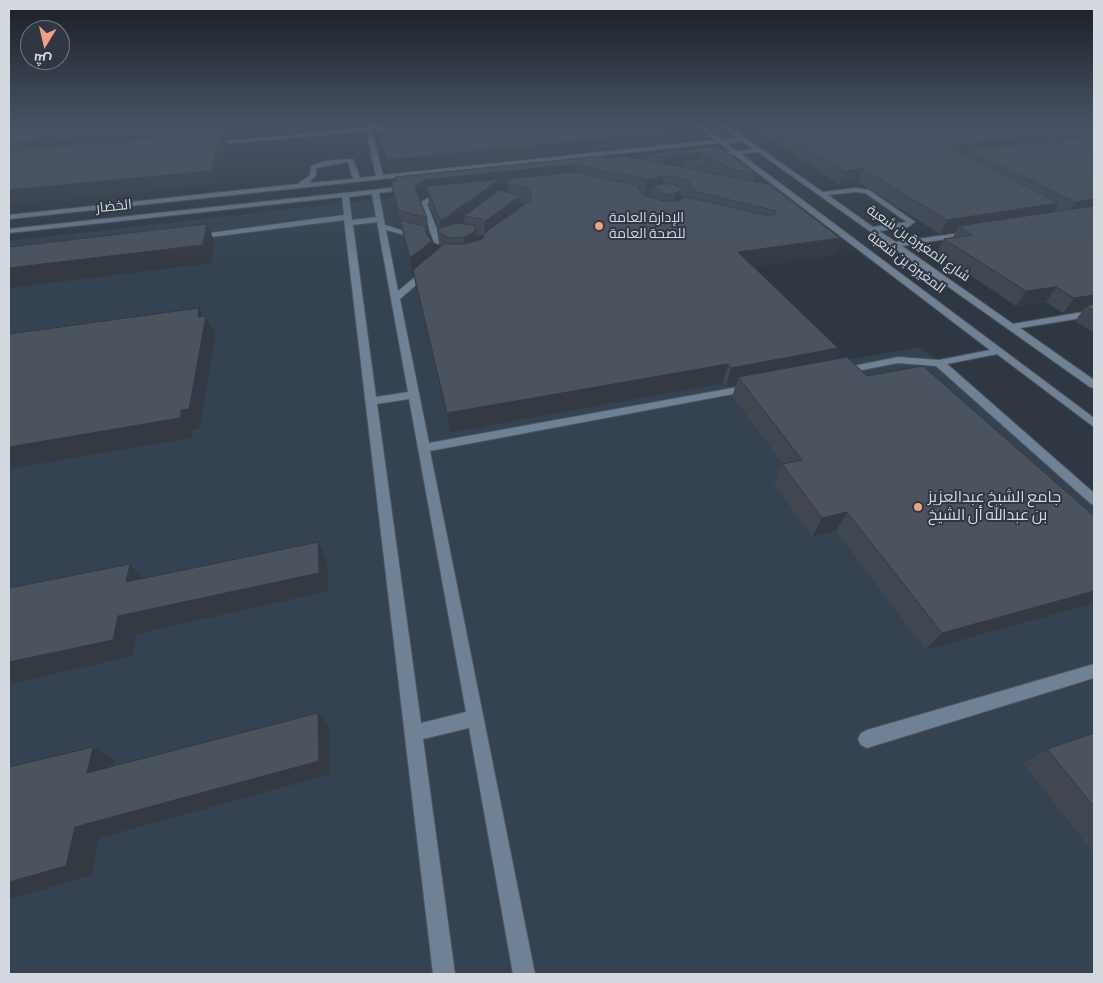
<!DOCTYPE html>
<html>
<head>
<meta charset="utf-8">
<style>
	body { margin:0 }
	#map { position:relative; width:1103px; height:983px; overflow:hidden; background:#2f3842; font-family:"Sofia Sans Condensed",Cairo,sans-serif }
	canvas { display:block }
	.frame { position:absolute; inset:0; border:10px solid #d4d9e0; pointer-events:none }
	.north { position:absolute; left:20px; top:20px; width:50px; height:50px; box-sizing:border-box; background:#2f3842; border:1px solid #717881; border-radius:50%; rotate:189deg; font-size:14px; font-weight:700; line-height:20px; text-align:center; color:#d4d9e0 }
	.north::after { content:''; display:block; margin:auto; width:18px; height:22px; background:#f2a080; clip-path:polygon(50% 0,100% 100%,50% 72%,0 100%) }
</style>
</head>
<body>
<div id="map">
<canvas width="1103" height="983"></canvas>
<div class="frame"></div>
<div class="north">ش</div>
</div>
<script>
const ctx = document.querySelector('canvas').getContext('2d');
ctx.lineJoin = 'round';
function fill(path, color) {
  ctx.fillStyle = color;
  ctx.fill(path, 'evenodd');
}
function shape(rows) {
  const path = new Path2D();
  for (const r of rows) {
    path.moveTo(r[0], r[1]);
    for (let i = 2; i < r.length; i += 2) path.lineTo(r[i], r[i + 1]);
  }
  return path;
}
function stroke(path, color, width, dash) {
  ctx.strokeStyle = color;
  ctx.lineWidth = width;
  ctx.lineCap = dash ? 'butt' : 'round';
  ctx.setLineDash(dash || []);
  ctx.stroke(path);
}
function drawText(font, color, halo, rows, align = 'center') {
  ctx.font = font + ' "Sofia Sans Condensed",Cairo,sans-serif';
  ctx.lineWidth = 4;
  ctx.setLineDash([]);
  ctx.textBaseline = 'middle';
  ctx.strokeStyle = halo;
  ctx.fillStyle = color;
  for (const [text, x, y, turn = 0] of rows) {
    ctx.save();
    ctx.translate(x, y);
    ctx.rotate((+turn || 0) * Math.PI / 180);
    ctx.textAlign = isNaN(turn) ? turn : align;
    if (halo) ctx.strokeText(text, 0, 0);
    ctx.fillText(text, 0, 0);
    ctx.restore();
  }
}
fill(shape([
	[394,197,451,432,920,347,1094,494,1094,974,9,974,9,241]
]), '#344251');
const minor = shape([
	[365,126,408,126,372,131,383,175,715,140,697,126,703,126,722,140,738,138,722,126,728,126,823,192,855,188,869,190,915,222,908,227,879,231,896,242,974,231,974,235,971,235,902,246,1013,324,1094,310,1094,316,1020,328,1094,380,1094,388,1090,387,758,152,741,154,1094,418,1094,427,997,354,947,364,1094,493,1094,505,1090,503,936,366,898,363,842,374,838,373,837,371,838,369,898,357,939,360,990,350,734,155,710,156,710,154,730,151,719,143,9,219,9,215,298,184,310,175,311,166,325,161,353,159,360,178,376,176,366,131,210,145,207,143,366,128,365,126],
	[743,141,753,149,736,151,726,143,743,141],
	[348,162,353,179,308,183,316,176,316,168,348,162],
	[855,192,865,193,907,222,873,227,828,195,855,192],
	[409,186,411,187,411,189,379,193,385,225,423,237,419,239,386,230,398,291,425,269,432,271,400,299,429,443,749,385,754,388,749,391,430,451,535,974,513,974,469,728,423,739,455,974,433,974,344,220,195,239,191,237,195,235,344,215,342,197,9,233,9,229,409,186],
	[372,194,376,217,352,220,349,197,372,194],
	[377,222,408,392,376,397,353,225,377,222],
	[409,399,466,712,421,723,377,404,409,399],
	[446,195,449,197,448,198,432,201,427,204,442,242,438,244,434,242,419,203,428,198,446,195],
	[1094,664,1094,678,867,748,861,745,858,739,861,733,867,730,1094,664]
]);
stroke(minor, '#4d555e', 2);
fill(minor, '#6f8195');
fill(shape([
	[380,126,671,126,670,137,657,144,389,173,380,138,383,138],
	[752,126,1094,126,1094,333,1075,321,1083,310,1063,313,1046,302,1016,306,937,253,944,239,953,237,956,231,940,234,858,182,839,184],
	[709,147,755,173,754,181,840,238,834,255,754,267,834,359,867,376,1094,516,925,650,836,531,812,537,774,483,782,464,783,464,732,396,736,385,726,387,723,383,451,432,416,288,414,276,413,276,394,197,391,181,396,181,395,177,611,158,646,160,647,154],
	[501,188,508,188,508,192,501,190],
	[427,196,428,196,429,205,439,229,437,231,440,248,433,253,429,237,428,235,430,235,427,218,420,201],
	[680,196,681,196,685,198,680,200],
	[519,203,525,204,519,208],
	[477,235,484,236,482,239,477,241],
	[1094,733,1094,854,1023,763,1047,749]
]), '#404751');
fill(shape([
	[49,126,232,126,229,138,224,138,227,145,217,185,9,205,9,190,55,153,51,145,43,154,9,157,9,143],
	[671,126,670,137,657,144,389,173,386,160],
	[1094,130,1094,141,1054,145,1061,133],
	[1046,135,1039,147,969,150,967,154,951,156,957,144],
	[702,152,700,164,683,161,682,169,663,173,665,157,669,155],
	[575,164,575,180,510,181,507,179,508,188,501,188,501,196,464,216,465,223,447,235,442,233,440,220,427,188,428,196,417,204,415,187,425,180],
	[863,169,858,182,839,184,844,171],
	[663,176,661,191,651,186,650,195,645,196,647,180],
	[681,189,679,206,672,210,675,194],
	[519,197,520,213,486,239,484,222],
	[1094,199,1094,210,1066,215,1075,202],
	[1059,203,1051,217,958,226,956,231,940,234,947,220],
	[207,224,215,242,211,263,9,288,9,268],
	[427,227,430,243,432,241,434,259,413,276,410,258],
	[476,229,478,246,466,254,464,237],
	[840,238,834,255,734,270,738,252],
	[1056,287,1046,302,1016,306,1026,291],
	[1094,295,1094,309,1086,306,1083,310,1063,313,1074,298],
	[199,308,205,320,206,316,215,334,200,428,193,430,191,438,9,469,9,447,198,317],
	[838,348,830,368,738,377,736,385,726,387,731,368],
	[728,364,723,383,451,432,447,413],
	[847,512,836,531,812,537,822,518],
	[318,542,327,561,328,591,136,634,132,656,9,684,9,662,118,616],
	[130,564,147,583,126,582],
	[1094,591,1094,603,925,650,942,633],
	[318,713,329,728,330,774,99,838,92,875,9,899,9,882,75,827],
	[93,747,115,760,110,785,87,773]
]), '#343a42');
const building = shape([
	[9,126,49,126,35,141,9,143,9,126],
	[60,126,217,126,48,140,60,126],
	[381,126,671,126,658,133,386,160,380,138,384,138,381,126],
	[773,126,904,126,1059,203,947,220,863,169,844,171,773,126],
	[920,126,1026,126,1046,135,957,144,920,126],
	[1044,126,1094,126,1094,130,1061,133,1044,126],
	[222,132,211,171,9,190,9,151,222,132],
	[1094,137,1094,199,1075,202,969,150,1094,137],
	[709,147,724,150,755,173,731,169,702,152,669,155,665,157,647,154,709,147],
	[611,155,604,158,624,156,769,184,840,238,738,252,838,348,731,368,728,364,447,413,413,270,444,244,465,244,482,239,487,231,531,200,531,194,527,188,508,184,510,181,507,179,575,172,640,186,639,189,643,195,663,201,678,201,686,197,770,216,776,214,776,211,694,191,689,182,677,177,663,176,647,180,575,164,425,180,415,187,427,218,398,210,391,181,397,180,395,177,611,155],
	[700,159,710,166,683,161,700,159],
	[500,179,445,218,440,220,427,188,430,186,500,179],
	[663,184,674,184,681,189,675,194,665,194,651,186,663,184],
	[499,190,518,195,519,197,484,222,482,219,464,216,499,190],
	[1094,206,1094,295,1074,298,1056,287,1026,291,944,239,972,235,958,226,1094,206],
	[400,220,427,227,425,232,432,241,410,258,400,220],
	[457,223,473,225,476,229,474,232,464,237,449,238,437,231,440,228,457,223],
	[207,224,203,245,9,268,9,247,207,224],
	[1094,304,1094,311,1086,306,1094,304],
	[199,308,198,317,206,316,189,409,181,410,180,418,9,447,9,334,199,308],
	[847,357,867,376,923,366,1094,516,1094,591,942,633,847,512,822,518,782,464,802,460,738,377,847,357],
	[318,542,319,573,118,616,113,640,9,662,9,588,130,564,126,582,318,542],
	[318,713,319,761,75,827,66,866,9,882,9,767,93,747,87,773,318,713],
	[1094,733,1094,807,1047,749,1094,733]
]);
fill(building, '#4a535e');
stroke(building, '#343a42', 1);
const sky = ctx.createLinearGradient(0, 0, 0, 263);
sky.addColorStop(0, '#1a1f24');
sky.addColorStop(0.48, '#475365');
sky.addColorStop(1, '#47536500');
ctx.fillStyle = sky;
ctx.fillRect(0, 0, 1103, 263);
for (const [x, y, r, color] of [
	[599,226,5,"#f2a080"],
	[918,507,5,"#f2a080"]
]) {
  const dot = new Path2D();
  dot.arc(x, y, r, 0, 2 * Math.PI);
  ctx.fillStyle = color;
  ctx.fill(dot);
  stroke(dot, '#2f3842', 2);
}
drawText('14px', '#d4d9e0', '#2f3842', [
	["الخضار",114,207,-6],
	["شارع المغيرة بن شعبة",918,244,35],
	["المغيرة بن شعبة",906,263,37]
]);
drawText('14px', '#d4d9e0', '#2f3842', [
	["الإدارة العامة",609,218],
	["للصحة العامة",609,234]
], 'left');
drawText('16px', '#d4d9e0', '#2f3842', [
	["جامع الشيخ عبدالعزيز",928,498],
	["بن عبدالله أل الشيخ",928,516]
], 'left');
</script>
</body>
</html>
